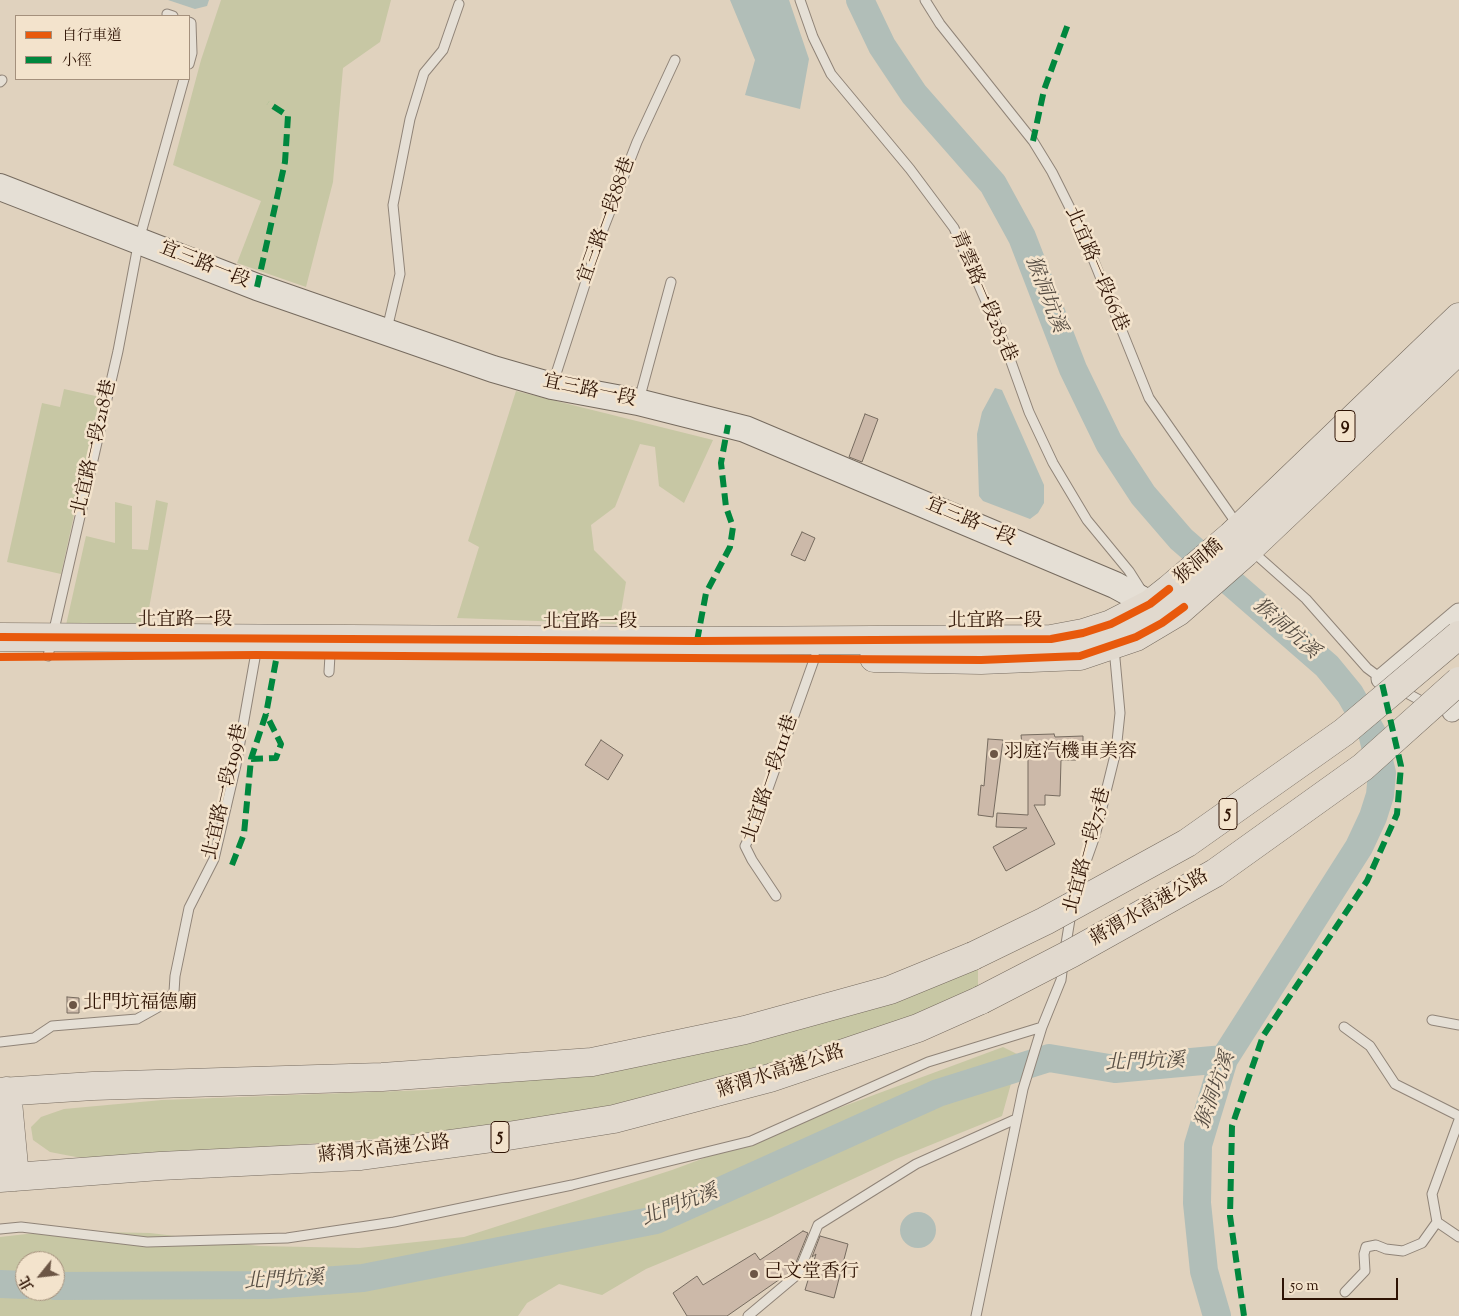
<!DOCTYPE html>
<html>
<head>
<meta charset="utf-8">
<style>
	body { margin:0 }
	#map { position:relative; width:1459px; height:1316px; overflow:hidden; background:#e0d2be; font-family:"Sorts Mill Goudy","Noto Serif TC",serif }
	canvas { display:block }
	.legend { position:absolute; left:15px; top:15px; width:175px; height:65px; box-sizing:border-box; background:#f3e3cc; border:1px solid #a4907c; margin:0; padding:6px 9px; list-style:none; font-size:15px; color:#2e1304 }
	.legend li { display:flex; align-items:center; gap:10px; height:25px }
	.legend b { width:25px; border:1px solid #a4907c }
	.north { position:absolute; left:15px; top:1251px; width:50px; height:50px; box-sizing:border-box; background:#f3e3cc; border:1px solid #a4907c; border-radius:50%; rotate:241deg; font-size:14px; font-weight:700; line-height:20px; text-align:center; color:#2e1304 }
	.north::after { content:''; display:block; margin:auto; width:18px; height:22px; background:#6c5645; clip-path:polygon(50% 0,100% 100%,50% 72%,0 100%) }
	.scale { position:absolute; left:1282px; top:1278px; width:116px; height:22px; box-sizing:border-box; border:2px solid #2e1304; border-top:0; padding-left:6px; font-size:15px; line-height:18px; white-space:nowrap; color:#2e1304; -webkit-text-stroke:4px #f3e3cc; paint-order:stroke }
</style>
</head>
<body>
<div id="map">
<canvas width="1459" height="1316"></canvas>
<ul class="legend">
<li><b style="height:6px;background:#e8590c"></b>自行車道</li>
<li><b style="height:6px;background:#00873e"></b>小徑</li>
</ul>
<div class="north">北</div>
<div class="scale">50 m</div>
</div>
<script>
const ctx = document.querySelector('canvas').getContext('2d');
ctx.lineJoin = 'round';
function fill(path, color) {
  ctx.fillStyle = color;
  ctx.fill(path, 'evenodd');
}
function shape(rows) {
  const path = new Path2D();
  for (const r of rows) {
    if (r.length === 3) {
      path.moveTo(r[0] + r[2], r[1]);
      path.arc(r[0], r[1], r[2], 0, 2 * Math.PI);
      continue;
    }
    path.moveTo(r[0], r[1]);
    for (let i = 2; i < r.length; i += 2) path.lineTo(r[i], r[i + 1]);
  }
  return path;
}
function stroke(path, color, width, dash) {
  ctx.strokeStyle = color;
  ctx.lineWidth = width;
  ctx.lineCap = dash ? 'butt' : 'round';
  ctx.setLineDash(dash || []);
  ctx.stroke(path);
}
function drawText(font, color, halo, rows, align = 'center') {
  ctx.font = font + ' "Sorts Mill Goudy","Noto Serif TC",serif';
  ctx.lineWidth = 5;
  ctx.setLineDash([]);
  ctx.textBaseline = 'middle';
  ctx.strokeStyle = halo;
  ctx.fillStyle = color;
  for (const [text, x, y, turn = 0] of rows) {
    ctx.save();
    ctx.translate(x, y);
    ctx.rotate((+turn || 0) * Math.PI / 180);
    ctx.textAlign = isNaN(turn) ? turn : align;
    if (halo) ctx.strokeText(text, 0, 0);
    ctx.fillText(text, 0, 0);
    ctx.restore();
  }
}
fill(shape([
	[221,0,391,0,380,42,343,68,333,182,306,287,237,263,261,201,173,165,201,60],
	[64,389,100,397,61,574,7,562,42,403,60,407],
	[516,391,713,440,684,503,659,486,655,447,640,444,615,507,591,525,594,550,626,582,619,624,457,618,479,547,468,541],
	[156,500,168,503,146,625,66,625,86,536,115,543,115,502,132,506,132,549,148,550],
	[978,967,978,990,829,1048,588,1114,464,1132,109,1159,76,1157,50,1152,33,1140,31,1127,41,1117,64,1109,162,1100,426,1090,574,1076],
	[1003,1047,1019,1055,1002,1116,896,1159,771,1217,646,1269,602,1295,559,1284,527,1303,518,1316,0,1316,0,1237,53,1231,150,1233,259,1246,359,1248,464,1237,672,1170],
	[25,1261,55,1261,55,1291,25,1291]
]), '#c7c7a4');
fill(shape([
	[168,0,209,0,207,6,195,9],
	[730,0,789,0,809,59,800,109,745,95,755,60],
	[995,388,1002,390,1044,485,1044,503,1038,513,1030,519,983,501,979,496,977,434,982,412],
	[918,1230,18]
]), '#b1beb8');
stroke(shape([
	[860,0,882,46,914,94,993,184,1022,237,1073,369,1109,443,1143,495,1181,539,1327,666,1350,694,1372,733,1382,773,1380,795,1373,817,1359,847,1224,1059,1198,1145,1197,1203,1204,1271,1217,1316],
	[0,1284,25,1285],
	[55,1286,268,1285,363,1278,656,1220,938,1093,1049,1058,1115,1069,1224,1059]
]), '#b1beb8', 28);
const building = shape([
	[865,414,878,419,862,462,849,457,865,414],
	[802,532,815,538,805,561,791,555,802,532],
	[1054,734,1055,737,1083,736,1083,754,1076,754,1076,760,1061,760,1060,796,1045,795,1045,805,1034,805,1055,844,1006,871,993,847,1027,828,996,827,997,813,1028,815,1028,754,1023,754,1021,735,1054,734],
	[988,739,1003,740,993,817,978,815,981,785,984,786,988,739],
	[601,740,623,755,608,780,585,765,601,740],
	[67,997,79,998,79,1013,67,1013,67,997],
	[803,1231,808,1233,793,1270,727,1316,687,1316,673,1293,697,1276,703,1285,755,1253,760,1260,803,1231],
	[820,1236,848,1244,834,1298,805,1290,816,1254,812,1257,820,1236]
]);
fill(building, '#ccb9a9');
stroke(building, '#766b5f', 1);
const lane = shape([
	[800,0,813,37,831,74,910,169,954,228,1005,345,1029,412,1053,463,1087,520,1129,571,1141,590],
	[925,0,940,24,1033,141,1052,172,1083,234,1149,398,1237,524],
	[167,14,173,16],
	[189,22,191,23,192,53,189,64],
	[0,82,2,80],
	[387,329,400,274,393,205,410,119,424,73,443,50,459,4],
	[553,383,602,232,637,142,675,60],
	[639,400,671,282],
	[1252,551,1306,599,1367,668,1383,680],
	[48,656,118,351,139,240,184,79],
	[329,672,330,655],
	[1401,690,1427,704],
	[776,896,752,860,745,846,754,828,815,657],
	[1073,898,1095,836,1116,751,1120,713,1114,648],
	[1065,950,1071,913],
	[1432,1020,1459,1025],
	[1344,1027,1370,1046,1395,1084,1459,1116],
	[0,1042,34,1038,52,1026,137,1019,162,1005,174,992,175,976,189,908,214,859,236,765,258,641],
	[1459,1120,1432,1194,1437,1222,1459,1237],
	[0,1229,21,1227,147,1242,287,1238,394,1222,572,1185,751,1141,928,1062,1042,1027],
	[1345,1292,1365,1271,1364,1254,1366,1247,1376,1245,1386,1249,1403,1251,1422,1243,1437,1222],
	[748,1316,798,1274,818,1225,916,1164,1016,1119],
	[976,1316,1023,1089,1042,1027,1061,980,1063,963]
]);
const street = shape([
	[1381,679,1459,613],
	[1452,712,1459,706]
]);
const secondary = shape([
	[0,187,257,287,493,369,552,386,638,402,745,429,1115,585,1150,604,1160,619]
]);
const primary = shape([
	[0,637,697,641,1051,639,1083,633,1111,624,1150,604,1169,589,1231,536,1459,317],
	[874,658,981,660,1080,656,1136,637,1178,612,1245,553,1459,350]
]);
const highway = shape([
	[7,1091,15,1177],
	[0,1092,93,1086,382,1077,592,1062,745,1030,890,990,973,956],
	[0,1178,160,1166,361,1156,508,1136,614,1119,770,1078,918,1028,981,1000]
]);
stroke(lane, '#908478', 11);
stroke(street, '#908478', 21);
stroke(secondary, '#766b5f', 28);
stroke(primary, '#766b5f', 29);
stroke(highway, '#766b5f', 29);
stroke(lane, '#e5dfd5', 9);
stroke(street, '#e5dfd5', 19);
stroke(secondary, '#e5dfd5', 26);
stroke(primary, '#e1d9ce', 28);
stroke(highway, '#e1d9ce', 28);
const highwayBridge = shape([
	[973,956,1045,921,1187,843,1344,732,1459,635],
	[981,1000,1072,953,1215,873,1363,767,1459,681]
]);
stroke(highwayBridge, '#766b5f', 29, []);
stroke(highwayBridge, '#e1d9ce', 28);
stroke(shape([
	[1033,141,1044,90,1068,24],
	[257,287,285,162,288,116,268,103],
	[697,641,706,593,730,547,733,527,726,507,721,463,728,425],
	[251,759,276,758,281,744,266,714],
	[232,865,244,834,251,759,266,714,277,655],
	[1244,1316,1230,1216,1232,1126,1263,1036,1367,881,1397,814,1401,766,1381,679]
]), '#00873e', 6, [12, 6]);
stroke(shape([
	[0,637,697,641,1051,639,1083,633,1111,624,1150,604,1169,589],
	[0,657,256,655,981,660,1080,656,1136,637,1162,623,1184,607]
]), '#e8590c', 8);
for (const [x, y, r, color] of [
	[994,754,5,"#6c5645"],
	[73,1005,5,"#6c5645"],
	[754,1274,5,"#6c5645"]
]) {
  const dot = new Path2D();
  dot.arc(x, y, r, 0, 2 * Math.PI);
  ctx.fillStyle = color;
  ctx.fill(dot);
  stroke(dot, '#f3e3cc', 2);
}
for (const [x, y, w] of [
	[1345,426,20],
	[1228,814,18],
	[500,1137,18]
]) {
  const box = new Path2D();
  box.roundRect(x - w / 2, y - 15.5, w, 31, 4);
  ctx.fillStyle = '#f3e3cc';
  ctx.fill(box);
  stroke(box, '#2e1304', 1);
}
drawText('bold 18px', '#2e1304', null, [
	["9",1345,426],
	["5",1228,814],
	["5",500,1137]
]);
drawText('19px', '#2e1304', '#f3e3cc', [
	["宜三路一段88巷",608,221,-70],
	["宜三路一段",204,266,22],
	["北宜路一段66巷",1095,270,67],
	["青雲路一段283巷",982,297,67],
	["宜三路一段",589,392,12],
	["北宜路一段218巷",96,448,-77],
	["宜三路一段",970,523,23],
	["猴洞橋",1200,563,-41],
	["北宜路一段",185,622],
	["北宜路一段",995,623],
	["北宜路一段",590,624],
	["北宜路一段111巷",772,779,-71],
	["北宜路一段199巷",227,792,-77],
	["北宜路一段75巷",1089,851,-75],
	["蔣渭水高速公路",1150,909,-30],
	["蔣渭水高速公路",781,1073,-18],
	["蔣渭水高速公路",384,1151,-6]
]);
drawText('19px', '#2e1304', '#f3e3cc', [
	["羽庭汽機車美容",1004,754],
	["北門坑福德廟",83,1005],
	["己文堂香行",764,1274]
], 'left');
drawText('italic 20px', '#554c42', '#f3e3cc', [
	["猴洞坑溪",1044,295,69],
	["猴洞坑溪",1285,630,41],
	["北門坑溪",1145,1064,-2],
	["猴洞坑溪",1217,1091,-70],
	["北門坑溪",680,1207,-21],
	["北門坑溪",284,1282,-3]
]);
</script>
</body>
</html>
